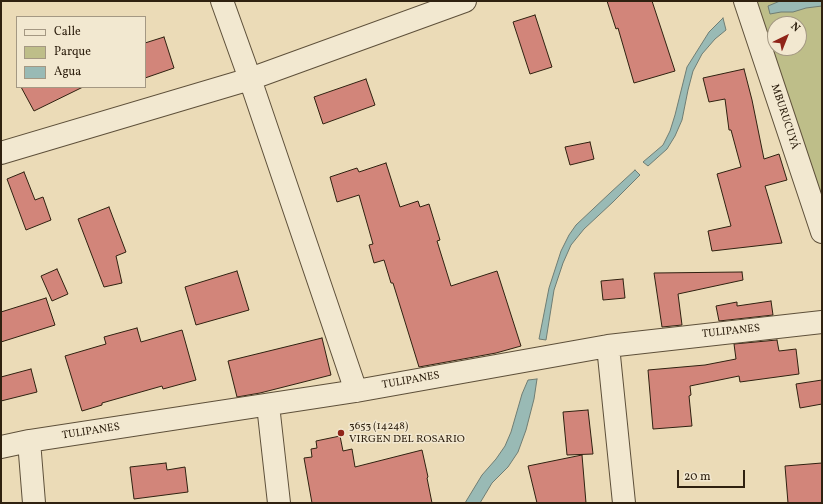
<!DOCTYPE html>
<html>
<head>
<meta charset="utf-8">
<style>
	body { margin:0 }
	#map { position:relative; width:823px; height:504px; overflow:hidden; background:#ebdbb7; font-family:Vollkorn,serif }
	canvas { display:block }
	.frame { position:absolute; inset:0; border:2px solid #2f2110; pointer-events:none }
	.legend { position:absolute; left:16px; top:16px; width:130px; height:72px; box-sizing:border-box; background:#f2e8d0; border:1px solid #a49883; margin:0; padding:5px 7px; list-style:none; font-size:12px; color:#2f2110 }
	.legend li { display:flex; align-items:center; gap:8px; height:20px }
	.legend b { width:20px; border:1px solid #a49883 }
	.north { position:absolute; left:767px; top:16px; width:40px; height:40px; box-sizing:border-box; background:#f2e8d0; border:1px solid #a49883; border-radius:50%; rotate:43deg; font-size:11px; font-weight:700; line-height:16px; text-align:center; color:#2f2110 }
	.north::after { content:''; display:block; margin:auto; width:14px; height:18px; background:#8f2418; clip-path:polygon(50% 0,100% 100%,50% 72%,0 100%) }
	.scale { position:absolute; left:677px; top:470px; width:68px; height:18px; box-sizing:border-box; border:2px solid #2f2110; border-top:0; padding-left:5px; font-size:12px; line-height:14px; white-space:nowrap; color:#2f2110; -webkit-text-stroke:3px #f2e8d0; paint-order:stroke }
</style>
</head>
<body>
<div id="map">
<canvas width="823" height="504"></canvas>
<div class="frame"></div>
<ul class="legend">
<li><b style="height:5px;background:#f2e8d0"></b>Calle</li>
<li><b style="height:11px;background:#bebe89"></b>Parque</li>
<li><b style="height:11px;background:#99bab5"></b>Agua</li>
</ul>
<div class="north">N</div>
<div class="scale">20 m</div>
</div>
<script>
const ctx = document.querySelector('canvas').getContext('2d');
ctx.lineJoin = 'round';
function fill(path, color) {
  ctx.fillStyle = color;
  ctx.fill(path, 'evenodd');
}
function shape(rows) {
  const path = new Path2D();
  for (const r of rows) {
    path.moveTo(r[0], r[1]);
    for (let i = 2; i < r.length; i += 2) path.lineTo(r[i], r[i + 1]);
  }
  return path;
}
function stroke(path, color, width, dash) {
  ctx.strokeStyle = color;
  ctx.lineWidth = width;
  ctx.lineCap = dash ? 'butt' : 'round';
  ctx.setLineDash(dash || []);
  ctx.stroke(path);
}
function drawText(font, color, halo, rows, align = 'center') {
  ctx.font = font + ' Vollkorn,serif';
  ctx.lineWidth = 3;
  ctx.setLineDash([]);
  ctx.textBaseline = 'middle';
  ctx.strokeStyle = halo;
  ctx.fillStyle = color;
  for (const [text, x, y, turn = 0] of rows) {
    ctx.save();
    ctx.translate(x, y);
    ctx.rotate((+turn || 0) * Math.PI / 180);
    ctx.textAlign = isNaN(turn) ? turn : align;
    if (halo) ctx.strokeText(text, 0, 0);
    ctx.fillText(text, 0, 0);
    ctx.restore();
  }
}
fill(shape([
	[755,1,822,1,822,214],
	[775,24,799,24,799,48,775,48]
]), '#bebe89');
const water = shape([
	[780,1,822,1,822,6,806,8,793,12,781,12,770,14,768,6,780,1],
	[723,18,726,30,715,39,702,54,693,71,688,90,682,120,675,136,667,149,648,166,643,162,663,145,670,131,675,115,687,67,709,32,723,18],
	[635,170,640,175,613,202,584,229,571,245,563,263,554,290,546,340,539,339,549,288,561,251,569,235,576,225,610,193,635,170],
	[537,379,534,399,526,430,518,452,508,467,492,483,480,503,465,503,482,475,496,459,505,446,511,432,522,394,528,380,537,379]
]);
fill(water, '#99bab5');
stroke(water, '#6f7d73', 1);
const building = shape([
	[607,1,652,1,675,71,634,83,618,28,616,29,607,1],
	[535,15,552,67,530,74,513,22,535,15],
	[164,37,174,68,145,78,145,43,164,37],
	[744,69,752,100,764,159,779,154,787,180,765,186,782,243,712,251,708,231,731,226,717,174,741,167,731,130,729,130,725,99,709,102,703,78,744,69],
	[366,79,375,105,323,124,314,97,366,79],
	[21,87,83,87,34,111,21,87],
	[590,142,594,159,570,165,565,147,590,142],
	[386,163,400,207,418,201,420,207,429,204,440,240,437,241,451,286,497,271,521,346,496,353,419,367,393,283,391,283,384,260,374,263,369,245,373,244,359,195,337,202,330,177,357,168,359,172,386,163],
	[24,172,35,200,43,197,51,220,26,230,7,179,24,172],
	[109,207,126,252,116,256,122,283,104,287,78,219,109,207],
	[57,269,68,294,52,301,41,276,57,269],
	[237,271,249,310,196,325,185,287,237,271],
	[742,272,743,280,678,294,682,325,662,327,654,273,742,272],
	[623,279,625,298,603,300,601,281,623,279],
	[46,298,55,325,1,342,1,312,46,298],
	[771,301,773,315,719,321,716,306,737,302,737,306,771,301],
	[137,328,141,342,182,330,196,380,163,389,162,386,102,403,102,405,82,411,65,356,106,344,104,337,137,328],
	[322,338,331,375,260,393,237,397,228,361,322,338],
	[777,340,779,351,796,349,799,374,740,382,739,376,690,386,691,395,689,396,692,426,653,429,648,370,705,365,736,359,734,344,777,340],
	[31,369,37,392,1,401,1,377,31,369],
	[822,380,822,404,800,408,796,384,822,380],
	[588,410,593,454,567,455,563,412,588,410],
	[340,436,343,451,352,449,355,467,422,450,428,477,427,478,432,503,312,503,304,458,312,457,311,449,317,448,316,441,340,436],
	[582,455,586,503,537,503,528,466,582,455],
	[166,463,167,470,185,467,188,492,134,499,130,467,166,463],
	[822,463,822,503,788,503,785,466,822,463]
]);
fill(building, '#d2857a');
stroke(building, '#2f2110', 1);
const minor = shape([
	[222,1,250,79,356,391],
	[745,1,822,232],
	[1,153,250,79,465,1],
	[608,346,624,503],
	[268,405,279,503],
	[29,441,34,503],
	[1,447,29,441,356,391,608,346,822,322]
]);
stroke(minor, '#5e503a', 24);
stroke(minor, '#f2e8d0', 22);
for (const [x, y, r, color] of [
	[341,433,4,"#8f2418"]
]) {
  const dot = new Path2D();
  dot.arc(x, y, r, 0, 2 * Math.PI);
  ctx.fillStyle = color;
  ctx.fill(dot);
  stroke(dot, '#f2e8d0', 1.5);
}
drawText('11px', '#2f2110', '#f2e8d0', [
	["MBURUCUYÁ",784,117,72],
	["TULIPANES",731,332,-6],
	["TULIPANES",411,381,-10],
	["TULIPANES",91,432,-9]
]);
drawText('11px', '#2f2110', '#f2e8d0', [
	["3653 (14248)",349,427],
	["VIRGEN DEL ROSARIO",349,440]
], 'left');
</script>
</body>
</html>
